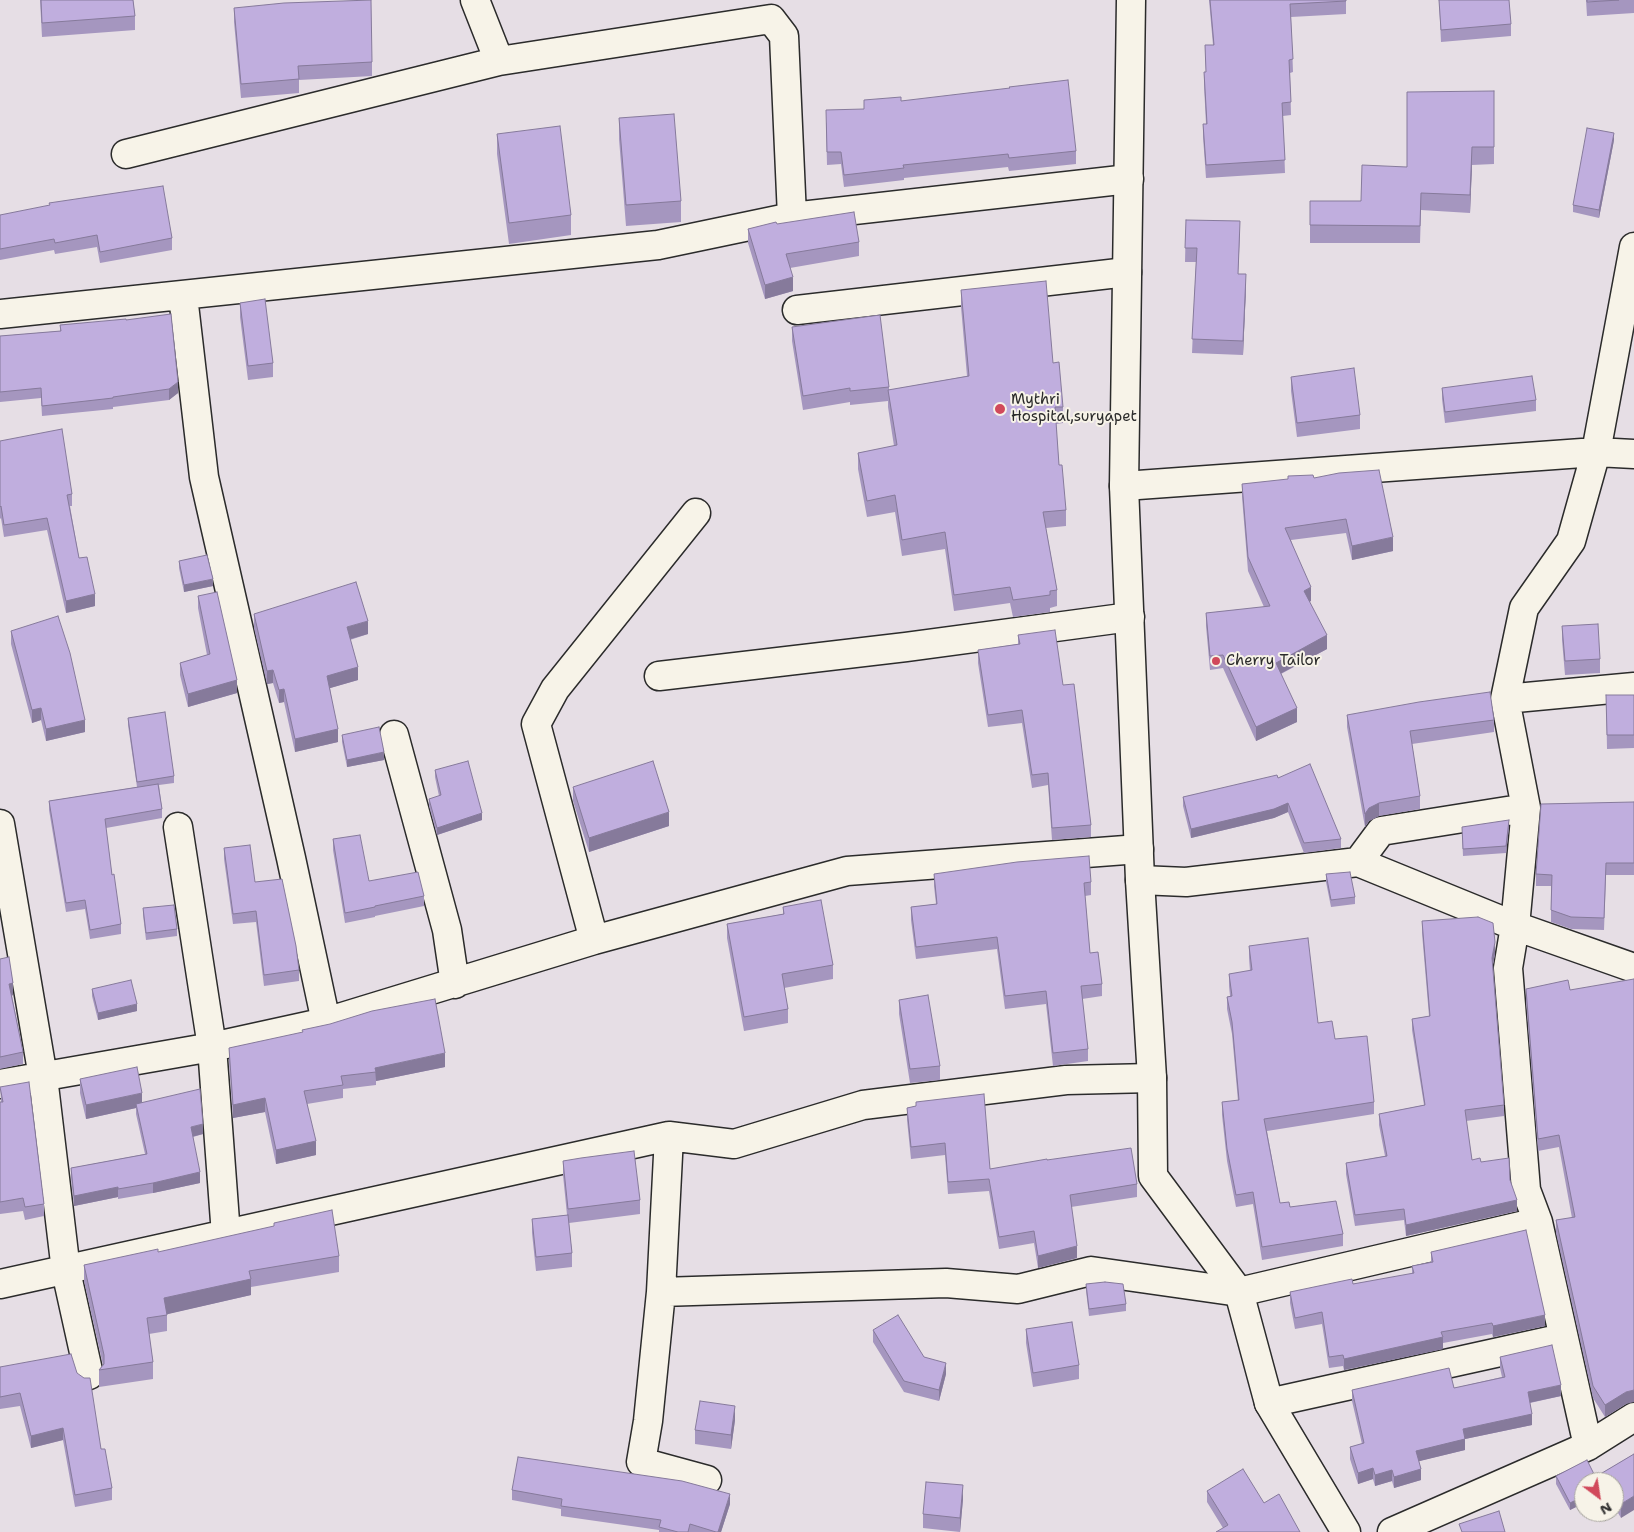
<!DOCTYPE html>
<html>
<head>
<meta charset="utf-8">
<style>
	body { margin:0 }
	#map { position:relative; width:1634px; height:1532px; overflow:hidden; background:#e6dee5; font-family:"Shantell Sans",sans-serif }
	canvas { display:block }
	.north { position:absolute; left:1574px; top:1472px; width:50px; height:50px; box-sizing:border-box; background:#f7f3e8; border:1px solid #a5a39c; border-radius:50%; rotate:149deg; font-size:14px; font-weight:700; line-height:20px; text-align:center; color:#2b2b2b }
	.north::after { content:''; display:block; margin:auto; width:18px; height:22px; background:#d1495b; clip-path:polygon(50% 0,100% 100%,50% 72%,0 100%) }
</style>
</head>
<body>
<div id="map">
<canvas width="1634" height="1532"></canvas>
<div class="north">N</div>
</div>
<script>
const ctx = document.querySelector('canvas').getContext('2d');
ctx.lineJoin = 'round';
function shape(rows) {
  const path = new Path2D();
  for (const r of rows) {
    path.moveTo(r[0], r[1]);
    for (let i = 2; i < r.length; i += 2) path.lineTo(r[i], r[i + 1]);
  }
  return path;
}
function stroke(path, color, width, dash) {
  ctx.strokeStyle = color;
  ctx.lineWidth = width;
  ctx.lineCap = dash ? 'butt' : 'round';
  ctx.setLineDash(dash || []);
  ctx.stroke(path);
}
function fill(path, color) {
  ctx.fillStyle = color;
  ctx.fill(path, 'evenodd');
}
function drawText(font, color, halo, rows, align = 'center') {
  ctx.font = font + ' "Shantell Sans",sans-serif';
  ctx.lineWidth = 4;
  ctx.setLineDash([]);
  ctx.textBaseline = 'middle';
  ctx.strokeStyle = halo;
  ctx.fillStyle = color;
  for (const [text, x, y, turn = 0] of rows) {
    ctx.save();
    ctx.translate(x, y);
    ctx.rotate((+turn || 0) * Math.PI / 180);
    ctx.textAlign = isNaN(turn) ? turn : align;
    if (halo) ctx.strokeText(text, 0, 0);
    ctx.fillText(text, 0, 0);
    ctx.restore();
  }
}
const minor = shape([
	[499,61,771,19,784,36,792,217],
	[126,154,499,61,475,0],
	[183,296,204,477,291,858,326,1022],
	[797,310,1127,272],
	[0,314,658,245,792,217,1129,179],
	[1124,486,1596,452,1634,454],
	[659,676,906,647,1130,617],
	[1505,699,1634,687],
	[394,735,447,930,455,984],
	[0,824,43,1077,66,1271,89,1375],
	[178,827,212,1047,226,1235],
	[1358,862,1381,831,1526,808],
	[1140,880,1186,882,1358,862,1515,926,1634,968],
	[594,940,536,724,555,689,696,513],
	[0,1084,212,1047,326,1022,594,940,847,871,1139,849],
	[669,1136,661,1292,648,1421,641,1462,707,1480],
	[0,1284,669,1136,734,1144,863,1105,1066,1080,1152,1078],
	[661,1292,946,1283,1018,1289,1091,1271,1239,1292,1538,1222],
	[1269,1403,1563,1338],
	[1588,1446,1538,1222,1526,1190,1508,968,1515,926,1526,808,1505,699,1524,608,1571,541,1596,452,1634,247],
	[1392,1532,1588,1446,1634,1417]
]);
const secondary = shape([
	[1131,0,1124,486,1140,880,1152,1078,1153,1176,1239,1292,1269,1403,1346,1532]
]);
stroke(minor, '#2b2b2b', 31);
stroke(secondary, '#2b2b2b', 31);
stroke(minor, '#f7f3e8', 28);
stroke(secondary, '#f7f3e8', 28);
fill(shape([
	[40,0,133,0,135,16,135,30,42,37],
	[1209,0,1346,0,1346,14,1291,17,1293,72,1290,73,1291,115,1283,116,1285,173,1206,178,1203,137,1203,124,1206,124,1204,85,1204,72,1206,72,1205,45,1213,45],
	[1439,0,1511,24,1511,36,1441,42],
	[1586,0,1634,0,1634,13,1587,16],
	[234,8,372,62,372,76,299,80,299,93,241,98,234,22],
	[1494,91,1494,164,1472,165,1470,213,1421,210,1420,243,1310,243,1310,201,1361,201,1407,167],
	[864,100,901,101,1076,151,1076,164,1009,171,1008,167,904,178,904,180,844,187,841,164,827,165,826,123,864,109],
	[619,118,681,201,681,222,626,226,619,139],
	[497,134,571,215,571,235,509,244,497,154],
	[1614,140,1599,218,1573,212,1573,205],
	[0,215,172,238,172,250,100,263,97,247,55,254,54,250,0,260],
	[1186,220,1240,235,1238,274,1246,288,1243,355,1192,353,1196,262,1185,262],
	[777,224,859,242,859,256,790,268,793,291,765,299,748,243,748,229],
	[961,290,1053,363,1063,407,1063,423,1056,424,1059,465,1066,510,1066,526,1046,528,1057,590,1057,606,1050,608,1050,612,1013,617,1010,603,954,611,945,549,902,556,895,512,867,517,858,469,858,453,894,446,888,407,888,401,850,405,850,402,803,410,792,341,792,327,889,387,889,390,967,376,961,307],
	[240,303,273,363,273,377,248,380,240,317],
	[126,320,178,393,169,400,113,407,113,409,42,416,41,398,0,402,0,336,60,331,60,325],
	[1291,377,1360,415,1360,429,1297,437,1291,391],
	[1442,388,1536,400,1536,411,1445,423,1442,399],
	[0,441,72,494,72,506,70,506,79,558,95,606,66,613,47,530,4,537,1,518,0,519],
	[1314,478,1393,551,1352,560,1346,533,1291,540,1311,601,1309,602,1327,649,1281,674,1297,722,1256,741,1223,668,1210,670,1206,626,1206,613,1264,607,1248,571,1242,497,1242,484],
	[179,561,213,586,184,592,179,568],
	[198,596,237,693,188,707,180,675,180,663,207,655,198,608],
	[254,614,368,634,350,640,358,680,330,688,338,742,295,752,284,702,279,703,273,683,267,684,254,628],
	[1562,626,1600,659,1600,673,1565,675,1562,640],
	[11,631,85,732,46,741,41,720,32,723,11,644],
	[1018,635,1063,685,1091,825,1091,837,1052,840,1048,785,1032,788,1022,723,988,727,978,663,978,650,1018,644],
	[1606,695,1634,695,1634,748,1607,749],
	[1347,715,1494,720,1494,732,1412,744,1420,796,1420,809,1379,816,1369,821,1365,827,1347,727],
	[128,718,174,776,174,783,159,785,162,809,162,818,106,828,112,875,121,924,121,934,90,939,85,909,66,912,49,810,49,801,137,787,128,725],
	[342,735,384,760,347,767,342,742],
	[435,770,482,820,437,835,429,806,429,799,439,796,435,777],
	[1278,778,1341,839,1341,848,1304,853,1288,812,1274,818,1191,838,1183,806,1183,797],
	[573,787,669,826,589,852,573,801],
	[1634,802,1634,875,1606,875,1604,930,1571,929,1551,922,1551,886,1536,886,1536,874],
	[1509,827,1506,853,1463,856,1462,834],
	[333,839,369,881,424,896,424,906,375,916,375,917,345,923,333,850],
	[224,848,255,882,299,970,299,981,264,986,256,922,233,924,224,859],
	[934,874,1091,882,1091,895,1085,896,1090,953,1102,984,1102,996,1082,999,1088,1049,1088,1061,1053,1066,1046,1004,1005,1009,997,949,916,959,911,920,911,907,936,904,934,886],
	[1326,874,1355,897,1355,904,1331,907,1326,882],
	[783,907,833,965,833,979,784,988,788,1009,788,1023,744,1031,727,938,727,924,783,914],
	[143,908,177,929,177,936,146,940,143,915],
	[1422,921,1495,954,1493,965,1504,1105,1504,1116,1466,1121,1472,1160,1481,1162,1510,1180,1517,1211,1406,1236,1404,1220,1355,1226,1346,1174,1346,1163,1385,1156,1379,1125,1379,1114,1424,1105,1412,1030,1412,1019,1429,1016,1422,933],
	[1249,946,1318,1023,1335,1039,1374,1102,1374,1114,1267,1131,1280,1203,1290,1207,1343,1234,1343,1246,1262,1260,1253,1204,1236,1207,1227,1161,1222,1115,1222,1102,1238,1101,1232,1034,1227,1009,1227,997,1230,996,1229,986,1229,974,1250,971,1249,958],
	[0,959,13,995,12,996,23,1052,23,1064,0,1069],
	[92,989,137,1011,98,1020,92,996],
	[1526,989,1626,1404,1605,1417,1593,1398,1556,1233,1556,1220,1572,1218,1559,1147,1538,1151,1526,1001],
	[899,1000,940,1066,940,1080,910,1083,899,1014],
	[229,1048,445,1067,376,1081,376,1085,343,1089,343,1098,307,1104,316,1155,276,1164,265,1112,233,1118,229,1062],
	[80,1079,142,1102,203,1134,193,1137,200,1183,153,1193,118,1199,118,1197,74,1206,71,1178,71,1168,145,1154,136,1114,136,1108,86,1119,80,1093],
	[0,1087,44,1204,44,1216,25,1220,23,1211,0,1214,0,1102,1,1102],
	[916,1102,990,1169,1047,1160,1137,1184,1137,1197,1071,1207,1077,1258,1038,1268,1034,1243,999,1249,989,1191,948,1194,945,1155,911,1159,907,1120,907,1108,916,1106],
	[563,1161,640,1200,640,1214,569,1223,572,1253,572,1267,536,1271,532,1233,532,1219,567,1215,563,1175],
	[158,1252,339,1256,339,1272,251,1287,251,1295,167,1314,167,1331,149,1334,153,1362,153,1379,99,1387,99,1370,103,1365,84,1281,84,1265],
	[1431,1252,1545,1326,1493,1337,1492,1334,1443,1343,1443,1349,1344,1370,1343,1366,1329,1368,1322,1324,1295,1329,1290,1303,1290,1292,1353,1284,1412,1274,1412,1266,1431,1262],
	[1086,1284,1126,1304,1126,1311,1089,1316,1086,1291],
	[1026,1329,1079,1365,1079,1379,1033,1387,1026,1343],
	[873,1330,946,1374,939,1401,904,1392,873,1342],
	[1500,1357,1561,1396,1530,1403,1532,1425,1465,1439,1465,1450,1419,1461,1421,1480,1394,1488,1392,1481,1375,1486,1373,1479,1358,1484,1350,1459,1350,1447,1362,1444,1352,1401,1352,1390,1454,1388,1502,1377,1500,1368],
	[0,1367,101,1449,112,1488,112,1500,75,1507,63,1440,31,1448,20,1406,0,1409],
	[735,1420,731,1449,695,1444,695,1430],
	[1634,1454,1621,1518,1614,1506,1614,1482,1602,1482,1602,1473],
	[1556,1476,1584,1482,1584,1503,1570,1510,1556,1484],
	[512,1490,730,1504,721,1532,659,1532,659,1530,561,1516,561,1509,512,1500],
	[1207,1491,1264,1503,1223,1528,1207,1502],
	[963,1499,960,1532,923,1528,923,1514]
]), '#a596bf');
fill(shape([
	[1614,133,1614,140,1599,218,1599,210],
	[1472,147,1472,165,1470,213,1470,195],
	[1246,274,1246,288,1243,355,1243,341],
	[793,277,793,291,765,299,765,285],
	[178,382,178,393,169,400,169,389],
	[1393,537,1393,551,1352,560,1352,546],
	[213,579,213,586,184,592,184,585],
	[1311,587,1311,601,1304,604,1304,591],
	[95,594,95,606,66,613,66,601],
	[368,621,368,634,347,640,347,627],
	[1327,635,1327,649,1276,676,1276,663],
	[358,667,358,680,327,689,327,676],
	[273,670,273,683,267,684,267,671],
	[237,680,237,693,188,707,188,694],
	[284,689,284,702,279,703,279,690],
	[41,708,41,720,32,723,32,710],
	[1297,708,1297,722,1256,741,1256,727],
	[85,720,85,732,46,741,46,729],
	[338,729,338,742,295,752,295,739],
	[384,752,384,760,347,767,347,760],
	[1288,803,1288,812,1274,818,1191,838,1191,829],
	[1379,803,1379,816,1369,821,1365,827,1365,814,1369,808],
	[669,812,669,826,589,852,589,838],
	[482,813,482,820,437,835,437,828],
	[1509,820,1509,827,1506,853,1506,846],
	[1495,942,1495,954,1492,969,1492,958],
	[13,983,13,995,9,996,9,984],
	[137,1004,137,1011,98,1020,98,1013],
	[445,1053,445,1067,376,1081,375,1068],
	[142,1093,142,1107,136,1104,136,1108,86,1119,86,1105],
	[265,1098,265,1112,233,1118,233,1105],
	[203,1124,203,1134,191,1137,191,1127],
	[316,1141,316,1155,276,1164,276,1150],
	[200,1172,200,1183,153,1193,153,1183],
	[118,1187,118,1197,74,1206,74,1196],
	[1517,1200,1517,1211,1406,1236,1406,1225],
	[1077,1246,1077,1258,1038,1268,1038,1256],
	[251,1279,251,1295,164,1315,164,1298],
	[1545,1315,1545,1326,1493,1337,1493,1326],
	[1443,1337,1443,1349,1344,1370,1344,1359],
	[946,1363,946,1374,939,1401,939,1390],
	[1561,1385,1561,1396,1528,1403,1528,1392],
	[1634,1390,1634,1402,1626,1404,1605,1417,1605,1405,1626,1392],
	[735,1406,735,1420,731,1449,731,1435],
	[1532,1414,1532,1425,1465,1439,1465,1450,1416,1462,1416,1451,1463,1429],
	[63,1428,63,1440,31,1448,31,1436],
	[1373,1468,1373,1479,1358,1484,1358,1473],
	[1421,1469,1421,1480,1394,1488,1394,1477],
	[1392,1470,1392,1481,1375,1486,1375,1475],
	[963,1485,963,1499,960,1532,960,1518],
	[730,1494,730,1504,721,1532,718,1532],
	[1584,1496,1584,1503,1570,1510,1570,1503],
	[1634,1496,1634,1510,1621,1518,1621,1504]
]), '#867a9b');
const building = shape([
	[41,0,133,0,135,16,42,23,41,0],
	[371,0,372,62,298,66,299,79,241,84,234,8,284,3,371,0],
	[1210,0,1346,0,1346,1,1290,4,1293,59,1289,60,1291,102,1282,103,1285,160,1206,165,1203,124,1207,124,1204,72,1206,72,1205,45,1214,45,1210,0],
	[1439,0,1509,0,1511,24,1441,30,1439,0],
	[1587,0,1619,0,1587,2,1587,0],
	[1068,80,1076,151,1009,158,1008,154,903,165,904,168,844,175,841,152,827,152,826,110,864,109,864,100,901,97,901,101,1010,88,1009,87,1068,80],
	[1494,91,1494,147,1472,147,1470,195,1421,193,1420,226,1310,225,1310,201,1361,201,1362,165,1407,167,1407,92,1494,91],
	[674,114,681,201,626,205,619,118,674,114],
	[560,126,571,215,509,223,497,134,560,126],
	[1587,128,1614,133,1599,210,1573,205,1587,128],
	[163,186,172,238,100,252,97,235,55,243,54,239,0,249,0,215,50,205,49,203,163,186],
	[854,212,859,242,786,254,793,277,765,285,748,229,776,222,777,224,854,212],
	[1186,220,1240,221,1238,274,1246,274,1243,341,1192,339,1197,248,1185,248,1186,220],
	[1046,281,1053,363,1059,362,1063,407,1055,407,1059,465,1062,465,1066,510,1043,512,1057,590,1050,591,1050,595,1013,600,1010,587,954,595,945,532,902,540,895,495,867,501,858,453,897,445,888,390,969,376,961,290,1046,281],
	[265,299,273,363,248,366,240,303,265,299],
	[171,314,178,382,169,389,113,397,113,398,42,406,41,388,0,392,0,336,61,331,60,325,126,319,126,320,171,314],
	[880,315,889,387,850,391,850,388,803,396,792,327,880,315],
	[1354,368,1360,415,1297,423,1291,377,1354,368],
	[1532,376,1536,400,1445,412,1442,388,1532,376],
	[62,429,72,494,67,495,79,558,87,557,95,594,66,601,47,518,4,525,1,506,0,507,0,441,62,429],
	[1379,470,1393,537,1352,546,1346,519,1285,528,1311,587,1304,591,1327,635,1276,663,1297,708,1256,727,1223,655,1210,656,1206,613,1270,606,1248,557,1242,484,1288,479,1288,476,1313,475,1314,478,1339,473,1379,470],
	[207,555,213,579,184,585,179,561,207,555],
	[356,582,368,621,347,627,358,667,327,676,338,729,295,739,284,689,279,690,273,670,267,671,254,614,356,582],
	[217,592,237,680,188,694,180,663,210,654,198,596,217,592],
	[58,616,70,653,85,720,46,729,41,708,32,710,11,631,58,616],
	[1598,624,1600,659,1565,661,1562,626,1598,624],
	[1055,630,1063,685,1074,684,1091,825,1052,828,1048,773,1032,775,1022,710,988,715,978,650,1020,644,1018,635,1055,630],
	[1490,692,1494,720,1410,731,1420,796,1379,803,1369,808,1365,814,1347,715,1419,702,1490,692],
	[1606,695,1634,695,1634,735,1607,735,1606,695],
	[165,712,174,776,137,782,128,718,165,712],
	[379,727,384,752,347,760,342,735,379,727],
	[468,761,482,813,437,828,429,799,441,795,435,770,468,761],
	[653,761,669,812,589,838,573,787,653,761],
	[1310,764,1341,839,1304,843,1288,803,1274,809,1191,829,1183,797,1277,775,1278,778,1310,764],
	[158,784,162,809,105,819,112,875,114,874,121,924,90,930,85,900,66,903,49,801,158,784],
	[1634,802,1634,863,1606,863,1604,918,1571,917,1551,910,1552,875,1536,874,1541,804,1634,802],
	[1509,820,1506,846,1463,849,1462,827,1509,820],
	[360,835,369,881,418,872,424,896,375,906,375,907,345,913,333,839,360,835],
	[250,845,255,882,282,879,296,946,299,970,264,975,256,911,233,914,224,848,250,845],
	[1089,856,1091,882,1084,883,1090,953,1098,952,1102,984,1081,986,1088,1049,1053,1053,1046,991,1005,996,997,937,916,947,911,907,937,904,934,874,1017,862,1089,856],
	[1350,872,1355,897,1331,900,1326,874,1350,872],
	[821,900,833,965,782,974,788,1009,744,1017,727,924,784,914,783,907,821,900],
	[174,905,177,929,146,933,143,908,174,905],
	[1478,917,1493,923,1495,942,1492,958,1504,1105,1465,1110,1472,1160,1480,1158,1481,1162,1509,1158,1510,1180,1517,1200,1406,1225,1404,1209,1355,1215,1346,1163,1387,1156,1379,1114,1425,1105,1412,1019,1430,1016,1422,921,1478,917],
	[1308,938,1318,1023,1332,1021,1335,1039,1367,1036,1374,1102,1264,1119,1280,1203,1289,1202,1290,1207,1336,1201,1343,1234,1262,1247,1253,1192,1236,1195,1227,1149,1222,1102,1239,1100,1232,1022,1227,997,1232,996,1229,974,1252,970,1249,946,1308,938],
	[9,957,13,983,9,984,23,1052,0,1057,0,959,9,957],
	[1634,979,1634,1390,1626,1392,1605,1405,1593,1386,1556,1220,1575,1217,1559,1135,1538,1139,1526,989,1568,980,1570,990,1634,979],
	[131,980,137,1004,98,1013,92,989,131,980],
	[928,995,940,1066,910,1069,899,1000,928,995],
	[435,999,445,1053,375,1068,376,1072,341,1076,343,1085,304,1091,316,1141,276,1150,265,1098,233,1105,229,1048,303,1032,302,1030,330,1024,372,1011,435,999],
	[137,1067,142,1093,86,1105,80,1079,137,1067],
	[29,1082,44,1204,25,1207,23,1198,0,1202,0,1102,3,1102,0,1087,29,1082],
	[200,1089,203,1124,191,1127,200,1172,153,1183,118,1189,118,1187,74,1196,71,1168,147,1154,136,1104,200,1089],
	[984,1094,990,1169,1047,1159,1047,1160,1131,1148,1137,1184,1070,1195,1077,1246,1038,1256,1034,1231,999,1237,989,1179,948,1182,945,1143,911,1147,907,1108,916,1106,916,1102,984,1094],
	[634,1151,640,1200,568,1209,563,1161,581,1158,634,1151],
	[332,1210,339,1256,249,1271,251,1279,164,1298,167,1315,147,1318,153,1362,99,1370,104,1364,104,1355,84,1265,149,1251,158,1249,158,1252,274,1226,274,1223,332,1210],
	[568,1215,572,1253,536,1257,532,1219,568,1215],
	[1526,1230,1545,1315,1493,1326,1492,1323,1441,1332,1443,1337,1344,1359,1343,1355,1329,1357,1322,1312,1295,1318,1290,1292,1352,1279,1353,1284,1414,1273,1412,1266,1433,1262,1431,1252,1526,1230],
	[1105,1282,1123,1284,1126,1304,1089,1309,1086,1284,1105,1282],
	[898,1315,924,1357,946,1363,939,1390,904,1381,873,1330,898,1315],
	[1072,1322,1079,1365,1033,1373,1026,1329,1072,1322],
	[1552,1345,1561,1385,1528,1392,1532,1414,1463,1429,1465,1439,1416,1451,1421,1469,1394,1477,1392,1470,1375,1475,1373,1468,1358,1473,1350,1447,1364,1443,1352,1390,1449,1368,1454,1388,1505,1377,1500,1357,1552,1345],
	[71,1354,77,1373,84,1378,90,1378,101,1449,105,1449,112,1488,75,1495,63,1428,31,1436,20,1393,0,1397,0,1367,71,1354],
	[700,1401,735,1406,731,1435,695,1430,700,1401],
	[1634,1454,1634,1496,1621,1504,1614,1492,1614,1482,1608,1482,1602,1473,1634,1454],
	[518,1457,682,1481,730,1494,718,1532,716,1532,690,1524,688,1532,678,1532,659,1527,661,1520,561,1506,562,1499,512,1490,518,1457],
	[1587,1460,1598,1482,1584,1482,1584,1496,1570,1503,1556,1476,1587,1460],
	[1243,1469,1264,1503,1279,1494,1300,1532,1216,1532,1228,1525,1207,1491,1243,1469],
	[926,1482,963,1485,960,1518,923,1514,926,1482],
	[1499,1511,1505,1532,1462,1532,1459,1524,1499,1511]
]);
fill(building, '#c0aede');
stroke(building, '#867a9b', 1);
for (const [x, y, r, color] of [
	[1000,409,6,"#d1495b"],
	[1216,661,5,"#d1495b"]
]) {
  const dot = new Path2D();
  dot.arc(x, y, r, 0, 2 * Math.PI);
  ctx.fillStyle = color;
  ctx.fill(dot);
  stroke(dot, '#f7f3e8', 2);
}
drawText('15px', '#2b2b2b', '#f7f3e8', [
	["Mythri",1011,400],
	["Hospital,suryapet",1011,417],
	["Cherry Tailor",1226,661]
], 'left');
</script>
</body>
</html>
